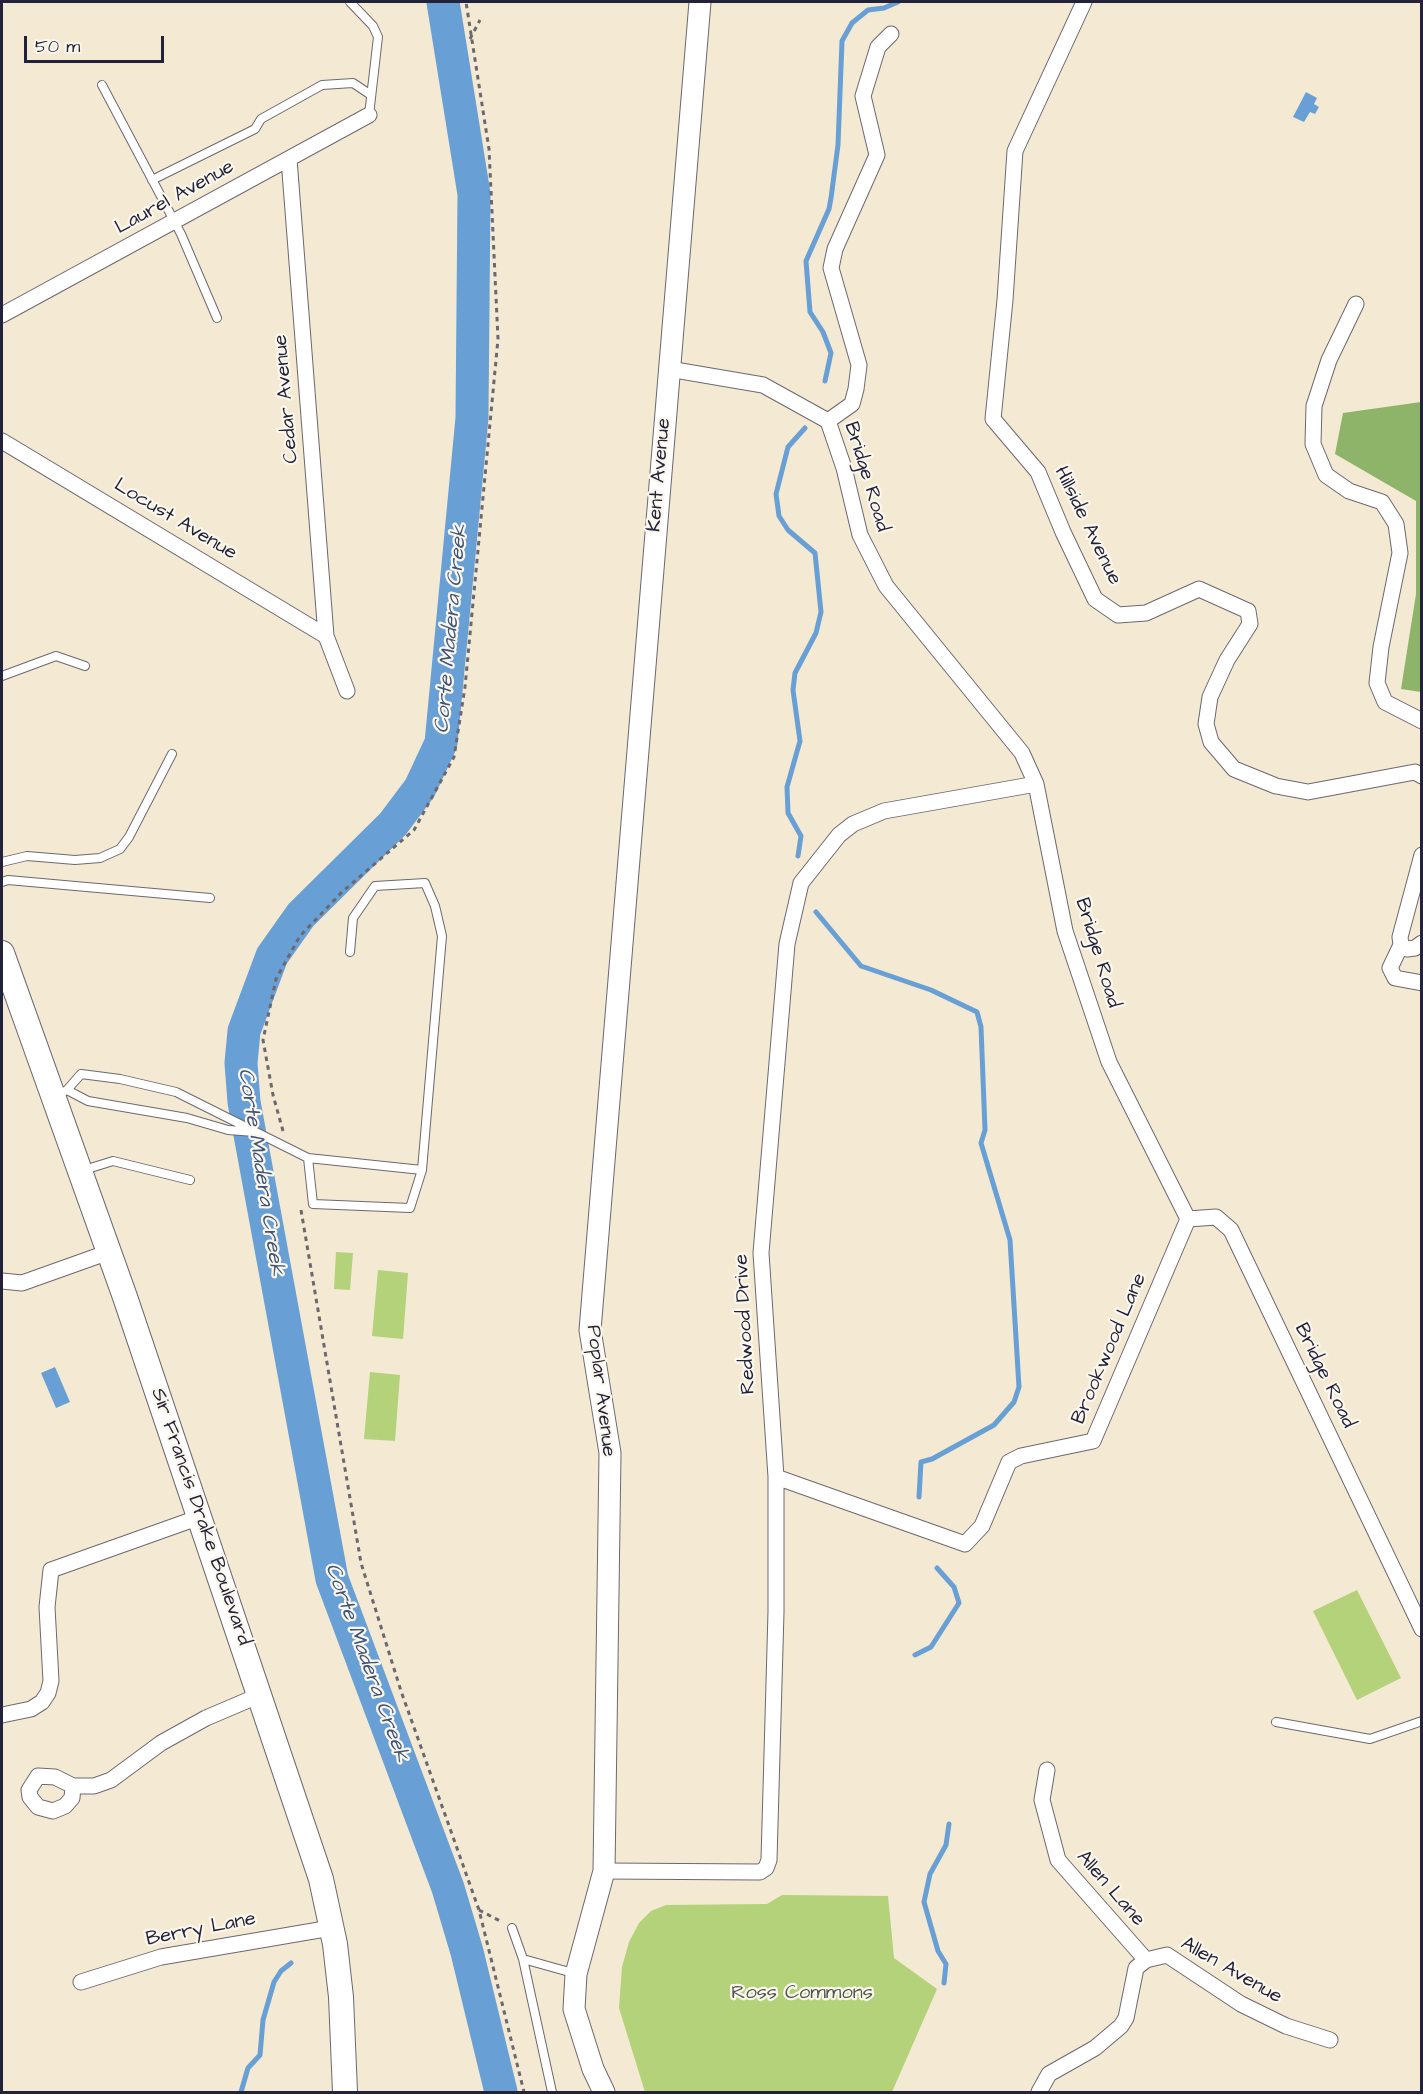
<!DOCTYPE html>
<html>
<head>
<meta charset="utf-8">
<style>
	body { margin:0 }
	#map { position:relative; width:1423px; height:2094px; overflow:hidden; background:#f4e9d2; font-family:"Architects Daughter",sans-serif }
	canvas { display:block }
	.frame { position:absolute; inset:0; border:3px solid #22223b; pointer-events:none }
	.scale { position:absolute; left:24px; top:36px; width:140px; height:27px; box-sizing:border-box; border:3px solid #22223b; border-top:0; padding-left:8px; font-size:18px; line-height:21px; white-space:nowrap; color:#22223b; -webkit-text-stroke:4px #fbf7ec; paint-order:stroke }
</style>
</head>
<body>
<div id="map">
<canvas width="1423" height="2094"></canvas>
<div class="frame"></div>
<div class="scale">50 m</div>
</div>
<script>
const ctx = document.querySelector('canvas').getContext('2d');
ctx.lineJoin = 'round';
function fill(path, color) {
  ctx.fillStyle = color;
  ctx.fill(path, 'evenodd');
}
function shape(rows) {
  const path = new Path2D();
  for (const r of rows) {
    path.moveTo(r[0], r[1]);
    for (let i = 2; i < r.length; i += 2) path.lineTo(r[i], r[i + 1]);
  }
  return path;
}
function stroke(path, color, width, dash) {
  ctx.strokeStyle = color;
  ctx.lineWidth = width;
  ctx.lineCap = dash ? 'butt' : 'round';
  ctx.setLineDash(dash || []);
  ctx.stroke(path);
}
function drawText(font, color, halo, rows, align = 'center') {
  ctx.font = font + ' "Architects Daughter",sans-serif';
  ctx.lineWidth = 4.5;
  ctx.setLineDash([]);
  ctx.textBaseline = 'middle';
  ctx.strokeStyle = halo;
  ctx.fillStyle = color;
  for (const [text, x, y, turn = 0] of rows) {
    ctx.save();
    ctx.translate(x, y);
    ctx.rotate((+turn || 0) * Math.PI / 180);
    ctx.textAlign = isNaN(turn) ? turn : align;
    if (halo) ctx.strokeText(text, 0, 0);
    ctx.fillText(text, 0, 0);
    ctx.restore();
  }
}
fill(shape([
	[336,1252,353,1253,350,1290,334,1289],
	[378,1270,408,1273,403,1339,372,1336],
	[370,1372,400,1375,395,1441,364,1439],
	[1357,1590,1401,1678,1357,1700,1313,1611],
	[782,1895,888,1896,894,1958,937,1989,892,2092,645,2092,619,2008,622,1967,629,1942,639,1923,651,1911,666,1905,767,1904]
]), '#b3d27a');
fill(shape([
	[1421,402,1422,402,1421,692,1401,689,1416,594,1416,501,1335,454,1343,413]
]), '#8eb46a');
fill(shape([
	[1306,92,1317,98,1314,104,1319,107,1315,114,1310,112,1304,122,1293,117],
	[55,1367,70,1402,56,1408,41,1373]
]), '#68a0d6');
stroke(shape([
	[825,381,831,353,823,332,810,312,806,261,829,209,831,198,838,145,842,41,852,23,868,10,884,8,898,2],
	[798,856,801,836,788,813,787,787,800,741,793,690,795,673,816,633,821,612,815,553,788,530,779,516,776,494,788,447,805,428],
	[816,912,861,966,931,990,977,1012,981,1027,985,1130,981,1143,1010,1240,1019,1387,1014,1402,994,1425,932,1459,921,1462,919,1497],
	[915,1655,931,1647,959,1603,954,1587,937,1568],
	[944,1983,946,1964,938,1951,924,1902,930,1874,946,1845,949,1824],
	[241,2092,248,2068,260,2055,263,2020,274,1982,281,1971,291,1963]
]), '#68a0d6', 5);
stroke(shape([
	[443,2,474,194,472,418,441,743,420,788,393,824,301,915,272,956,244,1031,241,1063,244,1102,332,1579,448,1888,467,1952,501,2092]
]), '#68a0d6', 33);
const lane = shape([
	[350,2,373,26,378,37,369,115],
	[102,85,181,234,217,318],
	[152,180,255,129,261,119,322,85,353,83,371,95],
	[2,676,56,656,85,666],
	[2,862,27,856,75,860,100,858,120,849,129,837,172,754],
	[2,882,8,880,210,898],
	[67,1090,88,1101,187,1118,228,1130,255,1132],
	[57,1095,67,1090,81,1074,120,1079,176,1092,308,1158,422,1170],
	[308,1158,313,1204,410,1208,422,1170,442,936,435,906,425,883,375,886,353,918,350,952],
	[84,1170,113,1161,190,1180],
	[1276,1722,1370,1739,1422,1721],
	[512,1928,523,1959,573,1973],
	[523,1959,552,2092]
]);
const street = shape([
	[1084,2,1015,151,1005,300,993,419,1038,472,1063,532,1095,599,1118,615,1146,613,1199,589,1248,611,1250,624,1227,660,1210,697,1206,724,1211,742,1234,769,1276,786,1308,792,1415,772,1422,776],
	[289,159,326,636,347,691],
	[1356,304,1329,360,1314,406,1313,444,1326,475,1349,491,1382,502,1396,524,1400,553,1381,647,1377,683,1385,702,1422,721],
	[2,315,369,115],
	[669,369,763,385,828,421,844,468,860,535,886,586,1022,753,1036,784,1065,931,1109,1062,1188,1219,1216,1217,1231,1230,1422,1629],
	[828,421,852,404,856,389,859,365,831,268,835,249,877,155,863,96,878,47,891,34],
	[2,441,326,636],
	[1422,855,1400,937,1401,945,1407,949,1415,948,1422,943],
	[1401,945,1390,968,1395,978,1422,983],
	[2,1281,22,1283,109,1252],
	[776,1477,965,1544,982,1526,1009,1462,1021,1456,1093,1441,1188,1219],
	[2,1715,31,1709,42,1702,48,1693,51,1681,47,1607,51,1570,200,1517],
	[1047,1770,1042,1800,1058,1860,1146,1960],
	[73,1786,72,1798,65,1806,53,1811,38,1807,30,1797,29,1790,38,1776,55,1777,73,1786,94,1786,111,1780,161,1743,206,1718,260,1695],
	[604,1871,760,1872,766,1868,769,1860,776,1612,776,1477,761,1253,787,944,801,883,839,835,853,824,884,811,1036,784],
	[81,1982,161,1957,331,1928],
	[1039,2092,1049,2074,1095,2048,1121,2026,1126,2018,1136,1968,1146,1960,1167,1955,1241,2004,1286,2026,1330,2040]
]);
const secondary = shape([
	[604,2092,593,2069,574,2009,576,1974,604,1871,610,1453,590,1330,700,2]
]);
const primary = shape([
	[2,953,125,1297,321,1879,335,1944,341,1997,345,2092]
]);
stroke(lane, '#6c6870', 10);
stroke(street, '#6c6870', 17);
stroke(secondary, '#6c6870', 23);
stroke(primary, '#6c6870', 26);
stroke(shape([
	[470,39,480,20],
	[283,1131,273,1095,263,1040,276,979,300,936,342,892,414,830,454,757,465,687,498,339,489,149,466,2],
	[301,1210,361,1563,401,1691,479,1910,524,2092],
	[479,1910,502,1922]
]), '#6c6870', 3, [4.5, 4.5]);
stroke(lane, '#fff', 8);
stroke(street, '#fff', 15);
stroke(secondary, '#fff', 21);
stroke(primary, '#fff', 24);
drawText('20px', '#22223b', '#fbf7ec', [
	["Laurel Avenue",175,198,-29],
	["Cedar Avenue",287,399,-95],
	["Kent Avenue",660,475,-85],
	["Bridge Road",866,477,73],
	["Locust Avenue",175,520,31],
	["Hillside Avenue",1087,526,64],
	["Bridge Road",1097,953,73],
	["Redwood Drive",746,1324,-93],
	["Brookwood Lane",1110,1349,-67],
	["Bridge Road",1324,1376,64],
	["Poplar Avenue",600,1391,83],
	["Sir Francis Drake Boulevard",200,1517,71],
	["Allen Lane",1110,1889,49],
	["Berry Lane",201,1930,-11],
	["Allen Avenue",1231,1971,30]
]);
drawText('20px', '#4e574e', '#fbf7ec', [
	["Ross Commons",802,1994]
]);
drawText('italic 21px', '#3e5479', '#fbf7ec', [
	["Corte Madera Creek",452,629,-85],
	["Corte Madera Creek",260,1172,81],
	["Corte Madera Creek",366,1663,70]
]);
</script>
</body>
</html>
